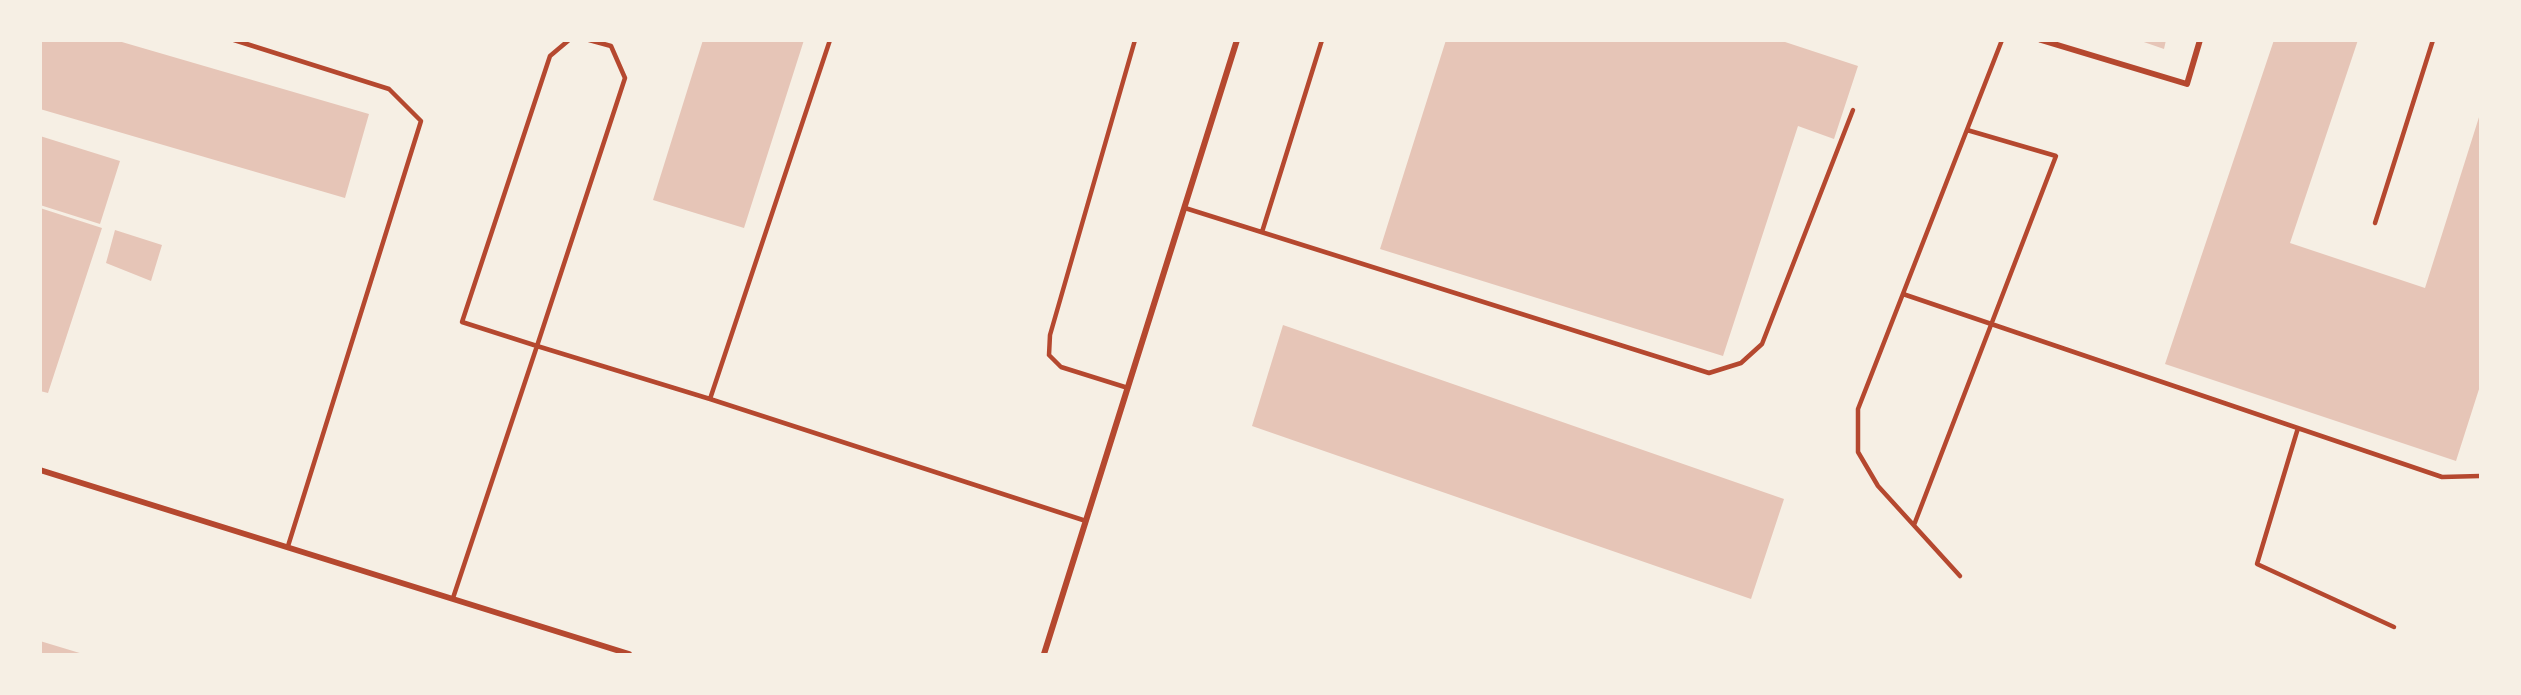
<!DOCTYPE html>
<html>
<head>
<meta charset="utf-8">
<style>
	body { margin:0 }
	#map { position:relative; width:2521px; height:695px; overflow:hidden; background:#f6efe4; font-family:Inter,sans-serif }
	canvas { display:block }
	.frame { position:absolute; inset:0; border:42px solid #f6efe4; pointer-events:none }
</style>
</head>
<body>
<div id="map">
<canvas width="2521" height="695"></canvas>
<div class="frame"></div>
</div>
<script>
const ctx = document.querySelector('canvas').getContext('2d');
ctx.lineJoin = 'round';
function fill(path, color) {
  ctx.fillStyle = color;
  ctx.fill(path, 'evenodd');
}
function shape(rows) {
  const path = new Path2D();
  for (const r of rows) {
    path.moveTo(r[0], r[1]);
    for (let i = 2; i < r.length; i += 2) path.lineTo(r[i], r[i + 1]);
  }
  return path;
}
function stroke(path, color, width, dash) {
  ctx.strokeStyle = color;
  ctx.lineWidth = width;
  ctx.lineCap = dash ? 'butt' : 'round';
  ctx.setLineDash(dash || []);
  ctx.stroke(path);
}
fill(shape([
	[40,40,115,40,369,114,345,198,40,109],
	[703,40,804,40,744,228,653,200],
	[1446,40,1779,40,1858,66,1834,139,1798,126,1723,356,1380,249],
	[2138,40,2166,40,2164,49],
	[2274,40,2358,40,2290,243,2425,288,2480,114,2480,386,2456,461,2165,364],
	[40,136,120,161,100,224,40,205],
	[40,208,102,228,48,393,40,391],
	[115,230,162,245,151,281,106,263],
	[1283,325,1784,499,1751,599,1252,426],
	[40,641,83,654,40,654]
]), '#e6c5b7');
stroke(shape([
	[234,40,389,89,421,121,288,546],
	[569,40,550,56,462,322,537,346,625,78,611,46,589,40],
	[1185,208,1709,373,1741,363,1762,344,1853,110],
	[2375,223,2433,40],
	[1262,232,1322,40],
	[1903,294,2442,477,2480,476],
	[1128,388,1061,367,1049,355,1050,335,1135,40],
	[710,399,830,40],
	[2298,428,2257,564,2394,627],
	[1914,525,2056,156,1967,130],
	[1960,576,1878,486,1858,452,1858,409,2002,40],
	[453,598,537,346,710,399,1086,521]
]), '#b5482f', 4.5);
stroke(shape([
	[2041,40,2187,84,2200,40],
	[40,470,629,654],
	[1044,654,1237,40]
]), '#b5482f', 6);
</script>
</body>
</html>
